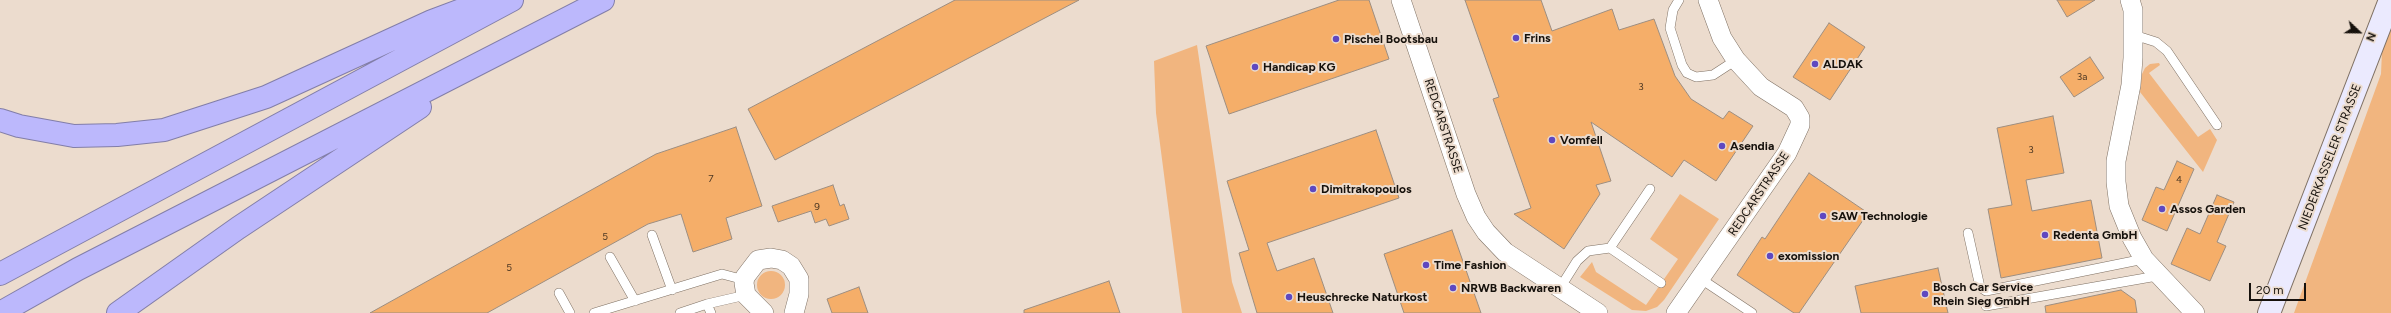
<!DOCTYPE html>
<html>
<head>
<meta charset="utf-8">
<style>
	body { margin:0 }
	#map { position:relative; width:2391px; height:313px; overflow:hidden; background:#ecdcce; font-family:Figtree,sans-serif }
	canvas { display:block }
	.north { position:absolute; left:2339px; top:12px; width:40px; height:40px; -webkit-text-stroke:3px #ecdcce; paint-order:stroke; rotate:112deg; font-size:11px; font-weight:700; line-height:16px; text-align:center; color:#16110c }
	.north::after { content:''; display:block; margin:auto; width:14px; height:18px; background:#16110c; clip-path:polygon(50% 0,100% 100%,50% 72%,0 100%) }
	.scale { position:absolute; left:2249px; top:283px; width:57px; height:18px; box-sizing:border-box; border:2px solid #16110c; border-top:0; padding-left:5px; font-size:12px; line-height:14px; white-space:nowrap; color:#16110c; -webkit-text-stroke:3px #ecdcce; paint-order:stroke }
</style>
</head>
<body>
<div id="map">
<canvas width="2391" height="313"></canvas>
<div class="north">N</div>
<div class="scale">20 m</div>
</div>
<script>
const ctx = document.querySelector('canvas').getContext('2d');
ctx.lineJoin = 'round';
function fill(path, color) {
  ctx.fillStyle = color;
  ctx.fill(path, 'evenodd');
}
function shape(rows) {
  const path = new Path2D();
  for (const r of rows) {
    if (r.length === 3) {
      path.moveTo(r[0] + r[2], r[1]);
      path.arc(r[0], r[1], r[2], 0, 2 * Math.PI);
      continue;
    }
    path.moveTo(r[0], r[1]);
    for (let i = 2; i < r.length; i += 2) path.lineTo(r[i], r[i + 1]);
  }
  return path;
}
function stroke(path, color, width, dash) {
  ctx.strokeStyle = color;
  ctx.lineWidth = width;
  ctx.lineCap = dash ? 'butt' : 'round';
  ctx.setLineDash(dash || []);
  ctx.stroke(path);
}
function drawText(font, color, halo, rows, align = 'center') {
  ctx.font = font + ' Figtree,sans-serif';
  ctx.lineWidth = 4;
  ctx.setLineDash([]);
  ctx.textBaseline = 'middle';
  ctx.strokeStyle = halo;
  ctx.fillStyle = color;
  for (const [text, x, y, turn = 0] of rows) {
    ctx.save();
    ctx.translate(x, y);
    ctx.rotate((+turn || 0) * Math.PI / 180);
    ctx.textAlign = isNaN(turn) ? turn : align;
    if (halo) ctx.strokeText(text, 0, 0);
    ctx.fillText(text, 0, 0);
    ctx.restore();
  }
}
fill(shape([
	[2391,24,2391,313,2294,313,2381,74,2382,51],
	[1197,45,1232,282,1242,313,1182,313,1156,113,1154,61],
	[2159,63,2160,65,2149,73,2198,137,2210,129,2217,140,2203,172,2140,92,2142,74,2145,68,2150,64],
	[1680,194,1719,219,1664,300,1657,307,1646,311,1632,310,1580,277,1592,262,1596,272,1646,305,1678,259,1650,239],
	[771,285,14]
]), '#f1b57f');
const building = shape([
	[955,0,1079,0,775,160,748,109,955,0],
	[1339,0,1369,0,1389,59,1229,114,1206,46,1339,0],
	[1465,0,1541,0,1552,31,1612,9,1619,30,1654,19,1675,76,1691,99,1723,119,1729,111,1753,126,1716,181,1684,160,1672,177,1591,122,1611,181,1596,185,1600,194,1564,249,1514,214,1531,208,1493,99,1499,97,1465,0],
	[2057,0,2095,0,2067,17,2057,0],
	[1829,23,1865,47,1830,100,1793,77,1829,23],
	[2090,57,2104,78,2074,97,2060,77,2090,57],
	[2053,116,2064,173,2026,180,2032,211,2091,200,2102,258,2001,278,1988,209,2012,205,1997,128,2053,116],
	[736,127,762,206,726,218,732,239,693,252,681,214,648,224,487,313,370,313,656,154,736,127],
	[1376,130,1399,198,1267,243,1277,271,1314,258,1333,313,1257,313,1239,253,1249,250,1227,181,1376,130],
	[2177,161,2194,169,2167,231,2142,220,2156,187,2164,190,2177,161],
	[1809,173,1868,213,1799,313,1794,313,1737,275,1762,237,1765,239,1809,173],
	[833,185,840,206,844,204,849,219,829,226,826,219,815,223,811,211,778,222,772,206,833,185],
	[2217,195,2234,202,2217,242,2226,246,2210,281,2171,264,2187,228,2200,234,2217,195],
	[1452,230,1481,313,1404,313,1384,254,1452,230],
	[1938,268,1948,313,1861,313,1855,286,1938,268],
	[1109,281,1120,313,1024,313,1024,310,1109,281],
	[859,287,868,313,832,313,827,299,859,287],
	[2121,290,2135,300,2137,313,2046,313,2045,306,2121,290]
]);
fill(building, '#f5ae69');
stroke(building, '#9d8e81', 1);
const lane = shape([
	[1679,0,1673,10,1670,28,1682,65,1687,73,1696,77,1713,75,1736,60],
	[2134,35,2156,42,2167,51,2217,125],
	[1968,233,1980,287,1986,291,2144,259],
	[652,235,672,290],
	[1610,248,1650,189],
	[610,257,635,301],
	[1701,279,1752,313],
	[1560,288,1577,261,1588,251,1610,248,1661,283],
	[559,293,570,313],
	[707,304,711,313],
	[1986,306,2157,276],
	[594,313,722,274,737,278,744,283],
	[680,313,707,304,746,295]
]);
const street = shape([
	[1401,0,1466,194,1476,217,1486,232,1505,252,1598,313],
	[2130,0,2133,10,2133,58,2131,85,2116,161,2116,182,2119,206,2132,238,2144,259,2195,313],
	[764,313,746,295,744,283,745,277,758,260,771,258,782,260,791,266,799,279,799,294,794,313],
	[1676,313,1787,153,1800,125,1800,118,1794,108,1761,87,1736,60,1722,38,1708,0]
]);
const secondary = shape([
	[2269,313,2390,0]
]);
const highway = shape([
	[0,120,19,126,74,136,117,135,164,130,266,97,432,21,488,0],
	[0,274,512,0],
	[0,313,78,269,603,0],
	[118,313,238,228,420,107]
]);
stroke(lane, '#7f7164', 10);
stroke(street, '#7f7164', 20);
stroke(secondary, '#7f7164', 24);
stroke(highway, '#827ea8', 24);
stroke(lane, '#fff', 9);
stroke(street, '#fff', 19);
stroke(secondary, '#ebeafe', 22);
stroke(highway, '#bcb8fc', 22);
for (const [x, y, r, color] of [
	[1516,38,4,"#5f48c0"],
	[1336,39,4,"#5f48c0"],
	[1815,64,4,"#5f48c0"],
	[1255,67,4,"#5f48c0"],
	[1552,140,4,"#5f48c0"],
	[1722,146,4,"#5f48c0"],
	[1313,189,4,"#5f48c0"],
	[2162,209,4,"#5f48c0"],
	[1823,216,4,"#5f48c0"],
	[2045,235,4,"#5f48c0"],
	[1770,256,4,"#5f48c0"],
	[1426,265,4,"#5f48c0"],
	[1453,288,4,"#5f48c0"],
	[1925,294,4,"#5f48c0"],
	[1289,297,4,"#5f48c0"]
]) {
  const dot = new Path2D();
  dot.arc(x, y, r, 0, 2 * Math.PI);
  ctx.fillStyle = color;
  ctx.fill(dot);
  stroke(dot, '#ecdcce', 1.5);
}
drawText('10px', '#4e3823', null, [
	["3a",2082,77],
	["3",1641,87],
	["3",2031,150],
	["7",711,179],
	["4",2179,180],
	["9",817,207],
	["5",605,237],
	["5",509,268]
]);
drawText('bold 12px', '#16110c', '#ecdcce', [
	["Frins",1524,38],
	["Pischel Bootsbau",1344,39],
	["ALDAK",1823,64],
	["Handicap KG",1263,67],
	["Vomfell",1560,140],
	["Asendia",1730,146],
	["Dimitrakopoulos",1321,189],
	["Assos Garden",2170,209],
	["SAW Technologie",1831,216],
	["Redenta GmbH",2053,235],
	["exomission",1778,256],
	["Time Fashion",1434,265],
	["Bosch Car Service",1933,287],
	["Rhein Sieg GmbH",1933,301],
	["NRWB Backwaren",1461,288],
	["Heuschrecke Naturkost",1297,297]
], 'left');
drawText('12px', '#16110c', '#ecdcce', [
	["REDCARSTRASSE",1443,126,72],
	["NIEDERKASSELER STRASSE",2330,157,-69],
	["REDCARSTRASSE",1759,194,-56]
]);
</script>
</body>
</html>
